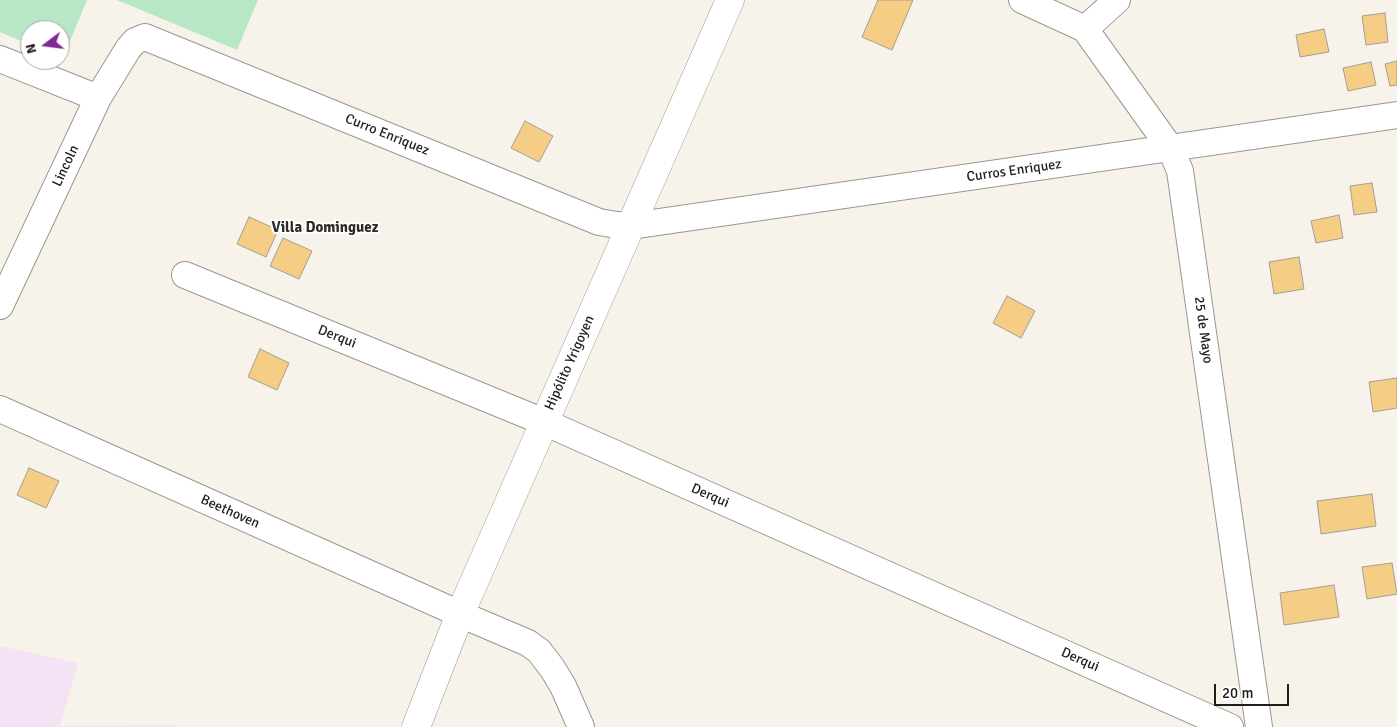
<!DOCTYPE html>
<html>
<head>
<meta charset="utf-8">
<style>
	body { margin:0 }
	#map { position:relative; width:1397px; height:727px; overflow:hidden; background:#f7f3eb; font-family:Signika,sans-serif }
	canvas { display:block }
	.north { position:absolute; left:20px; top:20px; width:50px; height:50px; box-sizing:border-box; background:#fff; border:1px solid #a6a5a4; border-radius:50%; rotate:255deg; font-size:14px; font-weight:700; line-height:20px; text-align:center; color:#201e1c }
	.north::after { content:''; display:block; margin:auto; width:18px; height:22px; background:#812895; clip-path:polygon(50% 0,100% 100%,50% 72%,0 100%) }
	.scale { position:absolute; left:1214px; top:684px; width:75px; height:22px; box-sizing:border-box; border:2px solid #201e1c; border-top:0; padding-left:6px; font-size:15px; line-height:18px; white-space:nowrap; color:#201e1c; -webkit-text-stroke:4px #fff; paint-order:stroke }
</style>
</head>
<body>
<div id="map">
<canvas width="1397" height="727"></canvas>
<div class="north">N</div>
<div class="scale">20 m</div>
</div>
<script>
const ctx = document.querySelector('canvas').getContext('2d');
ctx.lineJoin = 'round';
function fill(path, color) {
  ctx.fillStyle = color;
  ctx.fill(path, 'evenodd');
}
function shape(rows) {
  const path = new Path2D();
  for (const r of rows) {
    path.moveTo(r[0], r[1]);
    for (let i = 2; i < r.length; i += 2) path.lineTo(r[i], r[i + 1]);
  }
  return path;
}
function stroke(path, color, width, dash) {
  ctx.strokeStyle = color;
  ctx.lineWidth = width;
  ctx.lineCap = dash ? 'butt' : 'round';
  ctx.setLineDash(dash || []);
  ctx.stroke(path);
}
function drawText(font, color, halo, rows, align = 'center') {
  ctx.font = font + ' Signika,sans-serif';
  ctx.lineWidth = 4;
  ctx.setLineDash([]);
  ctx.textBaseline = 'middle';
  ctx.strokeStyle = halo;
  ctx.fillStyle = color;
  for (const [text, x, y, turn = 0] of rows) {
    ctx.save();
    ctx.translate(x, y);
    ctx.rotate((+turn || 0) * Math.PI / 180);
    ctx.textAlign = isNaN(turn) ? turn : align;
    if (halo) ctx.strokeText(text, 0, 0);
    ctx.fillText(text, 0, 0);
    ctx.restore();
  }
}
fill(shape([
	[0,646,78,663,60,726,173,725,176,727,0,727]
]), '#f4e3f5');
fill(shape([
	[0,0,87,0,63,58,60,57,60,30,30,30,30,45,0,32],
	[117,0,258,0,237,50]
]), '#b7e7c4');
const building = shape([
	[878,0,913,0,892,50,862,37,878,0],
	[1385,13,1388,42,1366,45,1362,16,1385,13],
	[1324,29,1329,52,1300,57,1296,35,1324,29],
	[1397,61,1397,85,1390,86,1385,64,1397,61],
	[1371,62,1376,85,1348,91,1343,68,1371,62],
	[525,121,553,136,539,162,511,148,525,121],
	[1372,183,1377,212,1354,215,1350,186,1372,183],
	[1339,215,1343,238,1316,243,1311,221,1339,215],
	[249,217,278,230,266,257,237,244,249,217],
	[283,238,312,251,299,279,270,266,283,238],
	[1299,257,1304,289,1274,294,1269,262,1299,257],
	[1007,296,1035,311,1021,338,993,323,1007,296],
	[260,349,289,363,277,390,248,377,260,349],
	[1397,378,1397,408,1373,412,1369,382,1397,378],
	[29,468,59,481,46,508,17,495,29,468],
	[1372,494,1376,526,1321,534,1317,501,1372,494],
	[1392,563,1397,594,1367,599,1362,567,1392,563],
	[1334,585,1339,617,1284,625,1280,593,1334,585]
]);
fill(building, '#f6cd85');
stroke(building, '#a29e97', 1);
const minor = shape([
	[1022,0,1085,29,1171,149,1180,171,1259,727],
	[1085,29,1117,0],
	[0,59,98,98],
	[185,275,544,422,1230,727],
	[0,306,98,98,128,49,135,41,145,37,599,222,617,225,631,226,1397,115],
	[0,409,460,614,528,643,539,651,552,668,563,686,581,727]
]);
const tertiary = shape([
	[460,614,730,0]
]);
const secondary = shape([
	[416,727,460,614]
]);
stroke(minor, '#9b9790', 28);
stroke(tertiary, '#9b9790', 29);
stroke(secondary, '#9b9790', 29);
stroke(minor, '#fff', 26);
stroke(tertiary, '#fff', 28);
stroke(secondary, '#fff', 28);
drawText('14px', '#201e1c', '#fff', [
	["Curro Enriquez",387,135,22],
	["Lincoln",66,166,-65],
	["Curros Enriquez",1014,171,-8],
	["25 de Mayo",1203,330,82],
	["Derqui",337,337,22],
	["Hipólito Yrigoyen",570,363,-66],
	["Derqui",710,496,24],
	["Beethoven",230,512,24],
	["Derqui",1080,660,24]
]);
drawText('bold 15px', '#2f2c26', '#fff', [
	["Villa Dominguez",325,228]
]);
</script>
</body>
</html>
